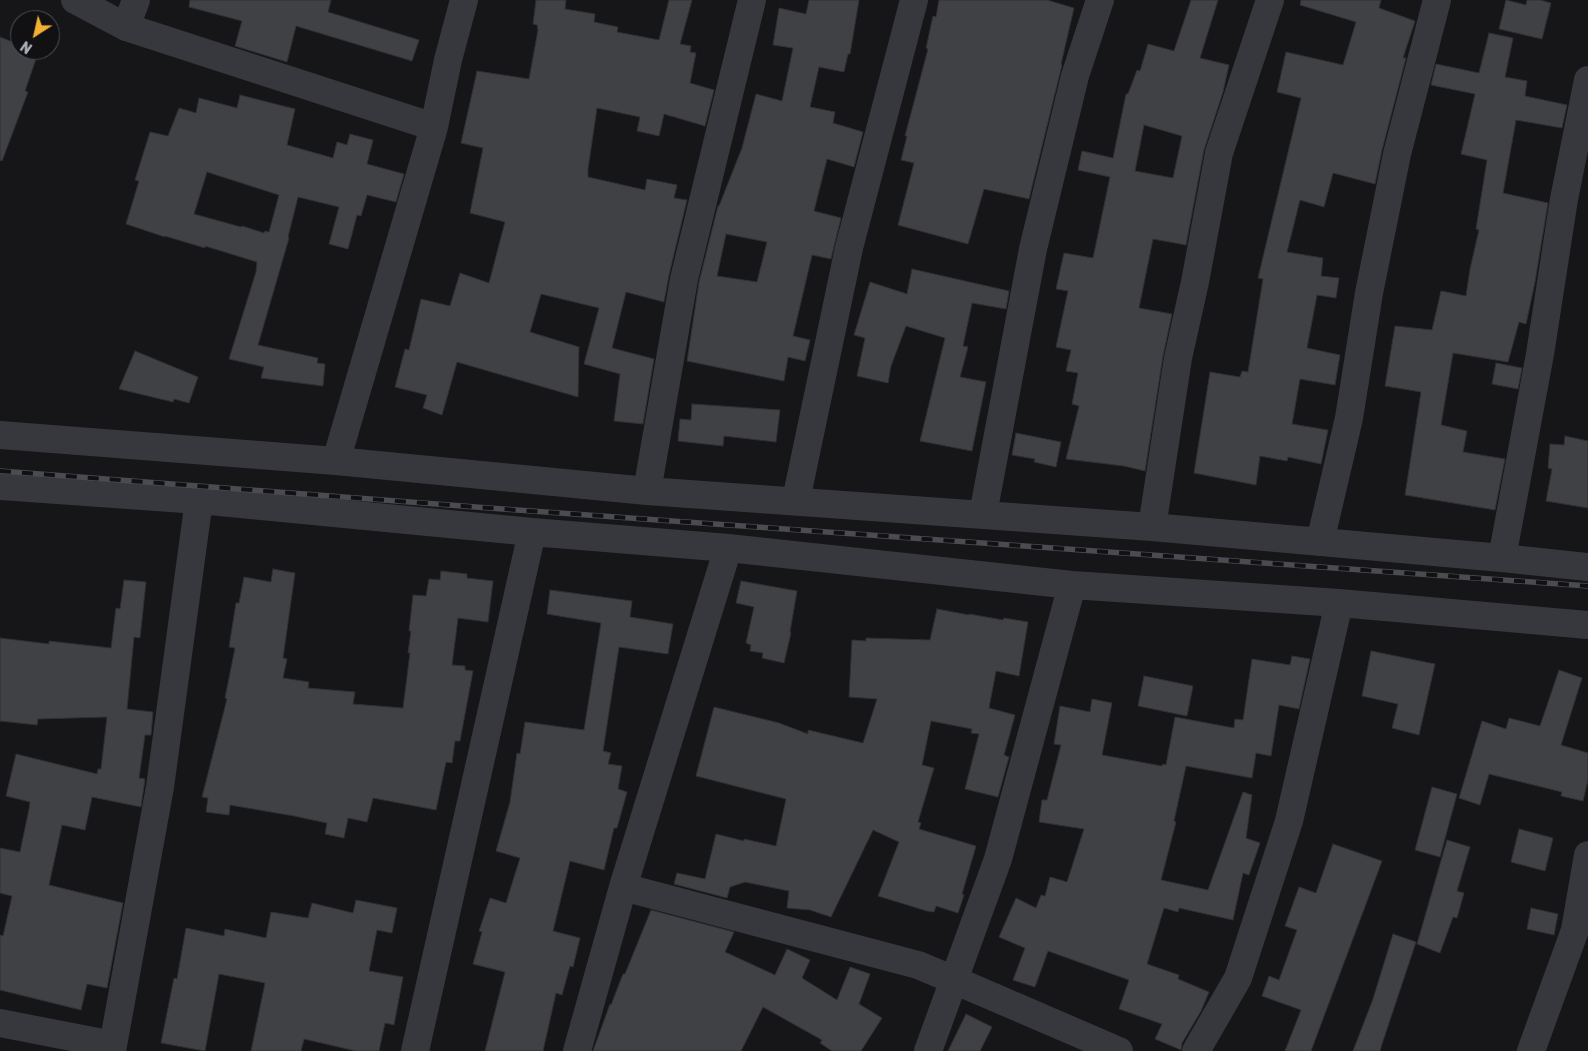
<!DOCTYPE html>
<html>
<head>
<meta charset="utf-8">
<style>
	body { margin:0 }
	#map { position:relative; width:1588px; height:1051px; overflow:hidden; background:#161618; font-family:Rubik,sans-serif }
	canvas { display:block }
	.north { position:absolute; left:10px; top:10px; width:50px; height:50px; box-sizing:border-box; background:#111113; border:1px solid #4d4f55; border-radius:50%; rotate:215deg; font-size:14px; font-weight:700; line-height:20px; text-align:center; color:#a8adb8 }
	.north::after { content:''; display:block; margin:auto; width:18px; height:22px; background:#f2b134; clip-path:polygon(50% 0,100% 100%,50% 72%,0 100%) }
</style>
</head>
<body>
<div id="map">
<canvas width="1588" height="1051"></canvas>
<div class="north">N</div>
</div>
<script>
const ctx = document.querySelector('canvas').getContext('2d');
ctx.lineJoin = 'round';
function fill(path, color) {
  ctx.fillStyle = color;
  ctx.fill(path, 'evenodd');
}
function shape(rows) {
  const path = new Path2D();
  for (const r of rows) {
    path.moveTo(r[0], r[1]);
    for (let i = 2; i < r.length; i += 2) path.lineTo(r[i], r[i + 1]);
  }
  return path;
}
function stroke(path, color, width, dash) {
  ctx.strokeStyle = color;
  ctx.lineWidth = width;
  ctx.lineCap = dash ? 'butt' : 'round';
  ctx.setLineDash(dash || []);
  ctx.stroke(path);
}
const building = shape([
	[190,0,331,0,328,12,419,40,412,61,296,26,287,62,235,46,242,21,189,7,190,0],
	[536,0,566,0,565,9,595,14,594,22,618,27,617,32,659,40,669,0,692,0,680,44,691,46,690,52,696,53,690,83,714,90,705,126,664,114,659,136,637,131,640,117,597,108,588,169,588,177,645,190,647,179,677,185,674,198,687,200,669,275,664,302,626,292,612,348,654,359,643,424,614,421,620,374,584,364,599,308,541,294,530,332,579,347,578,397,457,362,442,415,423,408,427,395,395,387,405,349,409,350,421,299,450,306,460,273,489,283,505,222,470,213,483,148,461,143,477,71,529,79,538,30,537,25,533,24,536,0],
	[809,0,859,0,850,54,848,54,844,72,819,67,810,107,835,112,833,123,863,132,854,167,827,159,814,211,841,218,831,259,812,255,793,336,810,340,805,361,788,357,784,381,687,361,699,282,718,206,719,206,742,148,756,94,782,101,793,48,773,45,779,8,806,14,809,0],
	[726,234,767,242,757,282,717,276,726,234],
	[939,0,1047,0,1074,8,1061,64,1062,65,1029,199,984,189,968,244,898,225,914,163,901,160,907,136,905,136,928,49,926,48,933,16,936,17,939,0],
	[1191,0,1218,0,1200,58,1229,65,1223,92,1204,150,1186,245,1153,239,1139,308,1172,314,1163,356,1145,471,1124,466,1066,459,1079,406,1072,404,1078,373,1066,371,1071,350,1056,347,1068,291,1056,289,1064,253,1093,258,1110,177,1078,170,1082,151,1113,158,1126,94,1128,94,1137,70,1140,71,1148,44,1174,51,1191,0],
	[1144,125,1182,136,1173,178,1135,171,1144,125],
	[1301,0,1381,0,1379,8,1415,21,1403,58,1406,58,1382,150,1375,184,1333,173,1324,207,1300,200,1287,252,1323,258,1321,276,1339,278,1336,298,1317,295,1307,348,1340,355,1335,385,1300,379,1292,424,1328,430,1321,464,1288,457,1287,461,1260,456,1256,485,1194,473,1210,372,1240,377,1242,371,1248,372,1263,279,1258,278,1301,98,1277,92,1286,52,1343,65,1356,22,1300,5,1301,0],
	[1506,0,1526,5,1527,0,1540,0,1551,3,1542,39,1499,29,1506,0],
	[1489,33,1513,38,1505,77,1527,81,1525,96,1567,105,1562,128,1516,120,1503,193,1548,203,1535,282,1526,324,1519,322,1508,362,1453,353,1441,425,1467,431,1463,452,1505,459,1495,510,1405,495,1421,392,1385,386,1395,326,1432,330,1441,291,1466,296,1470,269,1479,230,1476,229,1487,160,1461,154,1475,94,1431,85,1436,64,1479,73,1489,33],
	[0,37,20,45,20,50,31,50,38,53,25,91,28,92,2,161,0,160,0,37],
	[240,95,295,109,287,145,333,158,337,142,347,145,350,134,373,140,367,164,404,174,396,202,367,195,361,216,357,215,348,249,329,244,339,207,298,197,288,237,289,238,258,345,318,358,317,363,325,364,323,386,261,378,264,367,229,359,256,272,257,262,205,246,205,248,165,236,165,237,126,224,139,181,135,180,150,132,168,136,179,108,196,113,199,98,237,108,240,95],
	[207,172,279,195,269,232,265,231,264,233,242,226,241,227,194,214,207,172],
	[912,269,1009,291,1006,309,972,303,963,346,968,347,960,377,986,382,972,451,920,441,945,338,906,326,891,366,888,383,857,376,865,338,854,335,870,282,907,294,912,269],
	[135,351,198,377,189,403,174,399,173,402,119,389,135,351],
	[1496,363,1522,368,1518,389,1492,384,1496,363],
	[692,404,780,410,776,442,724,436,723,446,678,441,680,419,691,420,692,404],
	[1016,433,1061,442,1056,467,1034,462,1035,459,1012,455,1016,433],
	[1565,436,1588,441,1588,508,1546,501,1552,469,1548,468,1550,444,1564,445,1565,436],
	[273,569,295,573,283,658,287,659,283,678,309,682,308,688,355,692,353,704,403,708,410,653,408,653,411,631,409,631,413,595,426,596,429,579,440,580,441,571,467,574,467,578,493,581,488,622,458,618,452,665,465,666,465,670,473,671,460,741,455,741,452,763,446,762,436,810,373,798,367,822,348,818,344,838,325,834,327,823,294,816,230,805,229,815,206,812,208,798,202,797,227,699,225,698,235,648,229,647,236,603,239,603,244,577,271,582,273,569],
	[124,580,146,582,140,638,134,637,127,709,153,712,151,735,145,735,139,778,145,779,141,807,92,797,85,830,62,825,49,885,123,903,107,988,87,984,81,1010,0,990,0,935,3,936,12,896,0,893,0,848,20,852,29,809,30,802,6,796,16,754,97,774,98,769,101,769,107,717,38,719,37,725,0,721,0,638,49,644,49,641,111,648,116,608,120,609,124,580],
	[741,581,797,591,790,632,791,633,784,663,762,658,763,653,750,651,751,645,746,643,754,607,736,603,741,581],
	[550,590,632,601,630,617,673,624,668,654,619,647,603,751,611,753,608,764,622,766,618,789,627,792,617,828,614,828,604,870,570,861,553,931,580,938,573,967,570,966,562,995,556,993,543,1051,485,1051,505,972,473,964,482,932,479,931,490,898,506,903,520,858,496,851,510,802,517,753,520,754,525,722,584,730,601,623,547,614,550,590],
	[937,609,969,615,969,614,1003,620,1004,618,1028,622,1019,676,996,671,989,708,1015,715,1004,755,1009,757,998,797,965,789,979,734,971,733,972,729,931,721,922,765,934,768,918,822,921,823,919,829,976,846,962,894,964,895,958,913,936,906,934,912,927,911,878,896,899,842,873,830,831,917,810,910,787,908,789,891,745,882,730,887,727,898,674,884,677,873,705,879,716,834,744,841,744,839,776,846,786,799,696,776,714,707,779,723,808,734,808,730,863,743,877,699,849,697,852,640,866,641,866,638,930,640,937,609],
	[1371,651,1435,664,1419,735,1392,728,1398,704,1362,696,1371,651],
	[1292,656,1310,659,1299,709,1279,705,1271,756,1256,753,1252,778,1186,766,1174,821,1176,822,1161,880,1208,890,1243,792,1252,795,1246,838,1260,843,1249,875,1243,873,1233,920,1179,908,1178,912,1164,908,1147,964,1179,975,1178,979,1209,992,1201,1011,1182,1043,1181,1050,1155,1039,1162,1024,1119,1009,1129,980,1048,951,1035,987,1013,980,1025,948,999,937,1016,898,1036,908,1041,895,1045,896,1050,877,1067,882,1084,829,1039,822,1042,800,1047,800,1061,745,1054,744,1060,706,1090,712,1092,699,1112,703,1102,755,1162,766,1163,764,1166,765,1175,717,1234,728,1235,719,1243,720,1252,659,1290,665,1292,656],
	[1559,670,1582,678,1561,745,1588,753,1588,780,1583,801,1561,796,1562,792,1489,774,1480,805,1459,798,1482,721,1506,729,1509,718,1540,726,1559,670],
	[1144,676,1193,686,1187,716,1138,706,1144,676],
	[1432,787,1457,794,1440,857,1415,850,1432,787],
	[1519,829,1553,838,1545,871,1511,862,1519,829],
	[1447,840,1470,847,1457,891,1464,893,1457,918,1453,917,1440,953,1417,944,1447,840],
	[1333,844,1382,861,1311,1051,1285,1051,1301,1010,1262,996,1269,976,1279,980,1297,930,1285,926,1299,887,1316,893,1333,844],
	[356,900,397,908,392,933,377,930,369,971,403,977,394,1025,385,1023,379,1051,356,1051,304,1039,301,1051,251,1051,265,983,219,974,205,1051,161,1043,174,978,177,979,186,928,224,936,225,929,266,938,271,912,308,918,312,903,353,913,356,900],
	[1531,908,1558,914,1554,935,1527,929,1531,908],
	[651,910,734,932,725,952,775,975,787,949,810,960,802,978,837,1000,850,967,870,974,859,1004,882,1018,861,1051,832,1051,820,1043,822,1040,763,1007,741,1051,593,1051,610,1004,611,1005,623,974,625,974,651,910],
	[1393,934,1416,942,1382,1044,1380,1051,1353,1051,1373,999,1393,934],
	[966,1014,992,1027,980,1051,948,1051,966,1014]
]);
fill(building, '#404145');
stroke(building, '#303034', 1);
stroke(shape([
	[75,0,126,27,434,127],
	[126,27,136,0],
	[0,435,336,461,647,491,1152,527,1502,558,1588,567],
	[336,461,434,127,448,60,464,0],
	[0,486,199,500,532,532,728,548,1072,585,1339,603,1588,625],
	[647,491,684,279,752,0],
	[796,500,849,248,914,0],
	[983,514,1033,249,1075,76,1100,0],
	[1152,527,1178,358,1195,282,1219,153,1270,0],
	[1320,542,1349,418,1369,293,1397,154,1437,0],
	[1502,558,1540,354,1564,199,1588,80],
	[623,887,918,965,954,980,1119,1051],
	[0,1023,113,1045],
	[112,1051,160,787,199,500],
	[415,1051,532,532],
	[577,1051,623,887,728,548],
	[928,1051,998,859,1072,585],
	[1196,1051,1238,978,1289,821,1339,603],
	[1531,1051,1575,930,1588,855]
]), '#37383d', 28);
const rail = shape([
	[0,471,489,508,1588,586]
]);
stroke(rail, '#4a4c52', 5.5);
stroke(rail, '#111113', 4, [11]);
</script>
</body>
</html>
